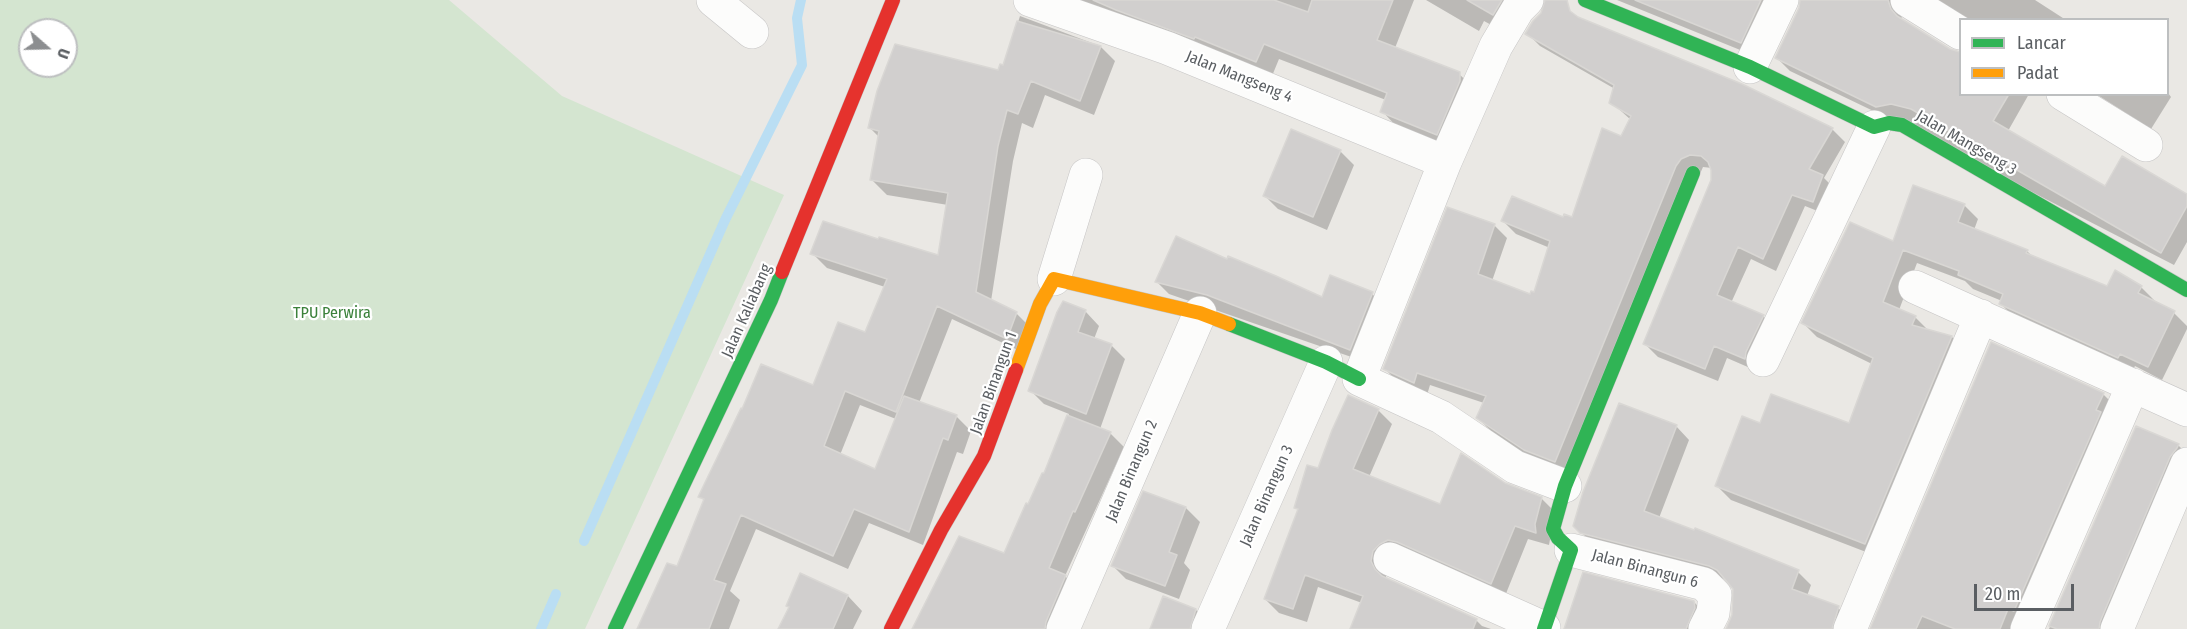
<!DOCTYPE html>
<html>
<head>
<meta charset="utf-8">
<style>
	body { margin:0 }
	#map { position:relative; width:2187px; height:629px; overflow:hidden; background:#eae8e4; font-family:"Fira Sans Condensed",sans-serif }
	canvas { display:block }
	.legend { position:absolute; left:1959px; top:18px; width:210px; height:78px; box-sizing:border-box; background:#fff; border:2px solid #bdbfc0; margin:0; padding:8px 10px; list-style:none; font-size:18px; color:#5a5e62 }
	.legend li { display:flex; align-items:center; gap:12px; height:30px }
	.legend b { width:30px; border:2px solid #bdbfc0 }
	.north { position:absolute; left:18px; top:18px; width:60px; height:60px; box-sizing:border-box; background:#fff; border:2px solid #bdbfc0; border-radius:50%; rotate:110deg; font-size:16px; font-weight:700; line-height:24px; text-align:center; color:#5a5e62 }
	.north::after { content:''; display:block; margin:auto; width:21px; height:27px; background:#8c8e90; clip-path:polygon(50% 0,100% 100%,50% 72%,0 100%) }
	.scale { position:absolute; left:1974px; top:584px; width:100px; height:27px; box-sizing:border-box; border:3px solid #5a5e62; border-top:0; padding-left:8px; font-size:18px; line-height:21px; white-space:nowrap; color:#5a5e62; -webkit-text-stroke:4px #fff; paint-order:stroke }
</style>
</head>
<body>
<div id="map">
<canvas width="2187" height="629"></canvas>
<ul class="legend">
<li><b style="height:8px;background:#30b455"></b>Lancar</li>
<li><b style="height:8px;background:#ff9f0a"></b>Padat</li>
</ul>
<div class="north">U</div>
<div class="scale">20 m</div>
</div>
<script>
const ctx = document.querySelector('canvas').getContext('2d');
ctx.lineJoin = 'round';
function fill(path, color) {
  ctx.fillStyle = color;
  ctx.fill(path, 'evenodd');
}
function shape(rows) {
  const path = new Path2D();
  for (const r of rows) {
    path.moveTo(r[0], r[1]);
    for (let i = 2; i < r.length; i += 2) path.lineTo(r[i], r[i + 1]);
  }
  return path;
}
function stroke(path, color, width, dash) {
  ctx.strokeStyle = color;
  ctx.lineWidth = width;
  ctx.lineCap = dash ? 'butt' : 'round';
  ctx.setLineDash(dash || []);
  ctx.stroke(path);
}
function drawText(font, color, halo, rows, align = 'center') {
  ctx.font = font + ' "Fira Sans Condensed",sans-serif';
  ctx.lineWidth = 4.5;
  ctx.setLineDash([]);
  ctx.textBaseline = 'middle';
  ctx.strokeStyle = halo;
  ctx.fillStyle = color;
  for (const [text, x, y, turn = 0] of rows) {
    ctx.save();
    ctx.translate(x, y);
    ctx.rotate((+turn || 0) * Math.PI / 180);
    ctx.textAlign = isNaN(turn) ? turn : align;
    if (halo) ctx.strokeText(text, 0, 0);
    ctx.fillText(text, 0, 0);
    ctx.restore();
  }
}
fill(shape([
	[0,0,449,0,562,96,784,195,585,629,0,629],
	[30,30,66,30,66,66,30,66]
]), '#d4e5d0');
fill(shape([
	[1061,0,1414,0,1395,48,1459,74,1475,89,1452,149,1397,127,1382,111,1386,100,1279,59,1272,76],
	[1426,0,1517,0,1506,33,1484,21,1479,31],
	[1617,0,1768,0,1755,56],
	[1815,0,1907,0,1901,12,1902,21,1949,50,1960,53,1960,94,2029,94,2008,131,2105,189,2187,196,2187,242,2174,265,1890,119,1790,71,1777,58],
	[1937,0,2035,0,2066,20,1968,20],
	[1020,16,1100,46,1115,61,1094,115,1045,95,1033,128,1022,123,1013,161,991,301,1016,313,1031,328,1022,352,952,319,919,403,956,416,971,431,963,454,957,452,923,545,869,523,848,569,756,529,730,591,740,600,729,629,639,629,677,568,705,501,700,497,866,334,885,287,827,268,812,253,939,257,948,205,887,195,872,180,879,137,870,128,999,72,1004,67],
	[860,405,896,419,876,471,840,455],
	[1527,33,1832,129,1845,142,1824,178,1835,189,1825,214,1805,206,1776,271,1751,259,1731,303,1763,316,1776,329,1757,371,1727,358,1718,381,1658,357,1645,344,1712,180,1712,168,1703,167,1568,474,1538,463,1491,431,1478,418,1484,403,1430,385,1427,395,1398,382,1385,369,1494,225,1507,238,1492,281,1531,296,1535,294,1550,248,1516,234,1503,221,1573,219,1622,138,1631,120,1611,102,1615,89,1540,46],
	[2168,93,2171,97,2151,129,2096,94],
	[1340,151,1354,165,1327,230,1278,209,1264,195],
	[1964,205,1978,219,1974,230,2027,251,2033,257,2108,288,2141,287,2155,301,2154,303,2174,313,2187,326,2187,329,2162,380,2135,366,2132,371,2015,318,2001,304,2002,301,1973,289,1965,281,1917,263,1899,310,1915,317,1929,331,1952,337,1966,351,1879,557,1731,500,1717,486,1761,425,1850,425,1872,364,1817,337,1803,323,1894,243],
	[1228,261,1323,299,1372,294,1385,306,1363,361,1169,294,1157,282],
	[1064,303,1086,312,1099,326,1094,339,1111,345,1125,359,1100,429,1110,433,1124,447,1065,576,1078,590,1061,629,914,629,1005,555,1045,475,1069,414,1044,404,1030,390],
	[2103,394,2116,407,2025,629,1872,629],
	[1349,397,1378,410,1392,424,1369,477,1441,506,1504,484,1542,499,1555,512,1549,545,1528,539,1505,596,1386,566,1386,579,1476,620,1482,626,1491,629,1352,629,1362,603,1318,587,1307,622,1279,613,1265,599,1299,511,1296,507,1319,470],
	[1676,426,1689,440,1659,518,1798,572,1811,585,1807,596,1838,608,1852,621,1848,629,1727,629,1733,616,1734,589,1731,583,1724,579,1595,546,1575,526],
	[2136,428,2178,445,2187,454,2115,629,2049,629],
	[1144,492,1186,508,1200,522,1184,563,1190,570,1179,599,1126,579,1113,566],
	[801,575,848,596,862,611,853,629,780,629,790,608,787,605],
	[1694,602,1707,616,1704,629,1568,629],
	[1196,610,1209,623,1207,629,1152,629]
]), '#0003');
stroke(shape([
	[584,541,725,220,802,65,797,18,801,0],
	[541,629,556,594]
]), '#badef3', 10);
const building = shape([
	[1093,0,1274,0,1308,12,1312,0,1393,0,1377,40,1460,72,1460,81,1437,135,1380,112,1387,93,1264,44,1256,62,1195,37,1194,39,1116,10,1093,0],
	[1467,0,1502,0,1493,15,1467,0],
	[1545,0,1567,0,1570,11,1578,17,1742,84,1833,128,1809,169,1823,175,1813,202,1792,195,1763,259,1738,247,1717,295,1764,315,1746,352,1745,359,1714,346,1705,369,1643,344,1711,180,1711,170,1708,162,1701,156,1690,155,1681,159,1676,166,1555,462,1524,450,1476,418,1486,396,1417,373,1414,383,1383,369,1447,207,1495,224,1478,274,1530,294,1531,291,1534,292,1550,241,1501,221,1512,196,1563,217,1564,214,1572,217,1602,128,1621,136,1631,116,1609,103,1614,85,1525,34,1533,21,1541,13,1545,0],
	[1635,0,1761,0,1741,43,1635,0],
	[1800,0,1888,0,1891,9,1897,16,1950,49,1960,52,1960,94,2009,94,1993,121,2105,186,2122,156,2187,194,2187,206,2161,253,1911,109,1891,104,1876,107,1775,58,1799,8,1800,0],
	[1017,21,1101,46,1080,101,1031,81,1018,114,1007,110,998,146,976,292,1017,312,1007,339,937,306,896,412,845,391,824,446,875,469,904,396,957,415,948,440,943,438,909,532,854,509,833,556,741,515,714,580,726,584,709,629,637,629,667,563,677,566,704,499,698,497,741,408,742,409,761,364,813,385,838,322,865,332,887,279,810,254,823,221,878,239,879,237,938,255,948,193,870,180,879,131,868,128,877,91,895,44,998,70,1000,64,1003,65,1017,21],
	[1291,129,1341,150,1313,217,1263,196,1291,129],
	[1913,185,1965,204,1958,222,2028,250,2026,253,2107,286,2115,270,2142,286,2138,293,2175,311,2148,367,2120,354,2118,358,1999,304,2003,294,1958,275,1959,271,1903,250,1883,302,1916,316,1912,325,1952,336,1865,544,1715,486,1742,416,1760,423,1771,394,1849,423,1873,358,1801,323,1850,222,1893,241,1913,185],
	[1176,236,1227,259,1228,256,1276,276,1322,297,1330,275,1373,292,1350,350,1207,295,1155,282,1176,236],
	[1063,301,1086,310,1078,332,1112,344,1086,414,1028,391,1057,312,1063,301],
	[1991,342,2104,393,2096,410,2101,412,2014,611,2008,609,2000,629,1955,629,1922,616,1916,629,1870,629,1991,342],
	[1348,395,1379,409,1353,469,1440,504,1461,453,1505,483,1542,497,1535,524,1536,533,1515,526,1491,584,1397,542,1388,540,1380,544,1373,551,1371,561,1375,569,1382,576,1477,619,1473,629,1350,629,1363,596,1305,575,1293,609,1264,599,1298,509,1294,508,1307,465,1318,468,1332,430,1348,395],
	[1619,403,1677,425,1644,511,1694,530,1695,528,1799,570,1792,589,1839,606,1832,629,1726,629,1732,615,1733,589,1717,570,1709,566,1580,533,1573,526,1583,492,1619,403],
	[1067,415,1111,432,1075,512,1073,511,1049,568,1066,575,1046,622,1045,629,912,629,959,536,1004,553,1026,503,1028,504,1042,473,1044,473,1067,415],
	[2136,426,2179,444,2177,448,2170,457,2100,622,2099,629,2057,629,2049,626,2136,426],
	[1143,491,1186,507,1169,552,1177,555,1165,586,1111,566,1143,491],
	[1583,572,1694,601,1695,608,1686,629,1564,629,1583,572],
	[800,573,848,595,833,629,778,629,789,607,786,606,800,573],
	[1163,596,1196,609,1190,629,1150,629,1163,596]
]);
fill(building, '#d1cfce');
stroke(building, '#d9d7d4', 1.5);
const street = shape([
	[713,0,752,32],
	[1030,0,1167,48,1445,162],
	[1527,0,1518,9,1496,46,1445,162,1359,379,1441,417,1515,467,1565,486],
	[1907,0,1960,33],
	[1750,67,1782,0],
	[2063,94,2146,145],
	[1054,279,1086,175],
	[1915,287,2187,410],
	[1763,360,1874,127],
	[1571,550,1704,584,1715,595,1713,613,1705,629],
	[1390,559,1544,628],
	[1063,629,1200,313],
	[1208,629,1326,362],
	[1850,629,1981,316],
	[2027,629,2133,385],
	[2117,629,2187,464]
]);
const fast = shape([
	[1585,0,1750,67,1874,127,1889,123,1902,125,2187,290],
	[1229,324,1326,362,1359,379],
	[615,629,771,300,782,272],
	[1544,629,1571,550,1558,538,1553,529,1565,486,1693,173]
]);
const slow = shape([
	[1016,370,1040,304,1054,279,1200,313,1229,324]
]);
const jam = shape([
	[782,272,893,0],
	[891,629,941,530,984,456,1016,370]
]);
stroke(street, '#c6c5c5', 34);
stroke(fast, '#c5c5c4', 15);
stroke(slow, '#c5c5c4', 15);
stroke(jam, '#c5c5c4', 15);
stroke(street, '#fcfcfb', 33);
stroke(fast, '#30b455', 14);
stroke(slow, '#ff9f0a', 14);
stroke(jam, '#e5322d', 14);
drawText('16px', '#5a5e62', '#fff', [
	["Jalan Mangseng 4",1239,77,22],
	["Jalan Mangseng 3",1966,143,30],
	["Jalan Kaliabang",747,311,-66],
	["Jalan Binangun 1",994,383,-70],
	["Jalan Binangun 2",1132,471,-67],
	["Jalan Binangun 3",1267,496,-66],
	["Jalan Binangun 6",1645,569,15]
]);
drawText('16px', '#3b813a', '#fff', [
	["TPU Perwira",332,314]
]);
</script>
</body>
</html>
